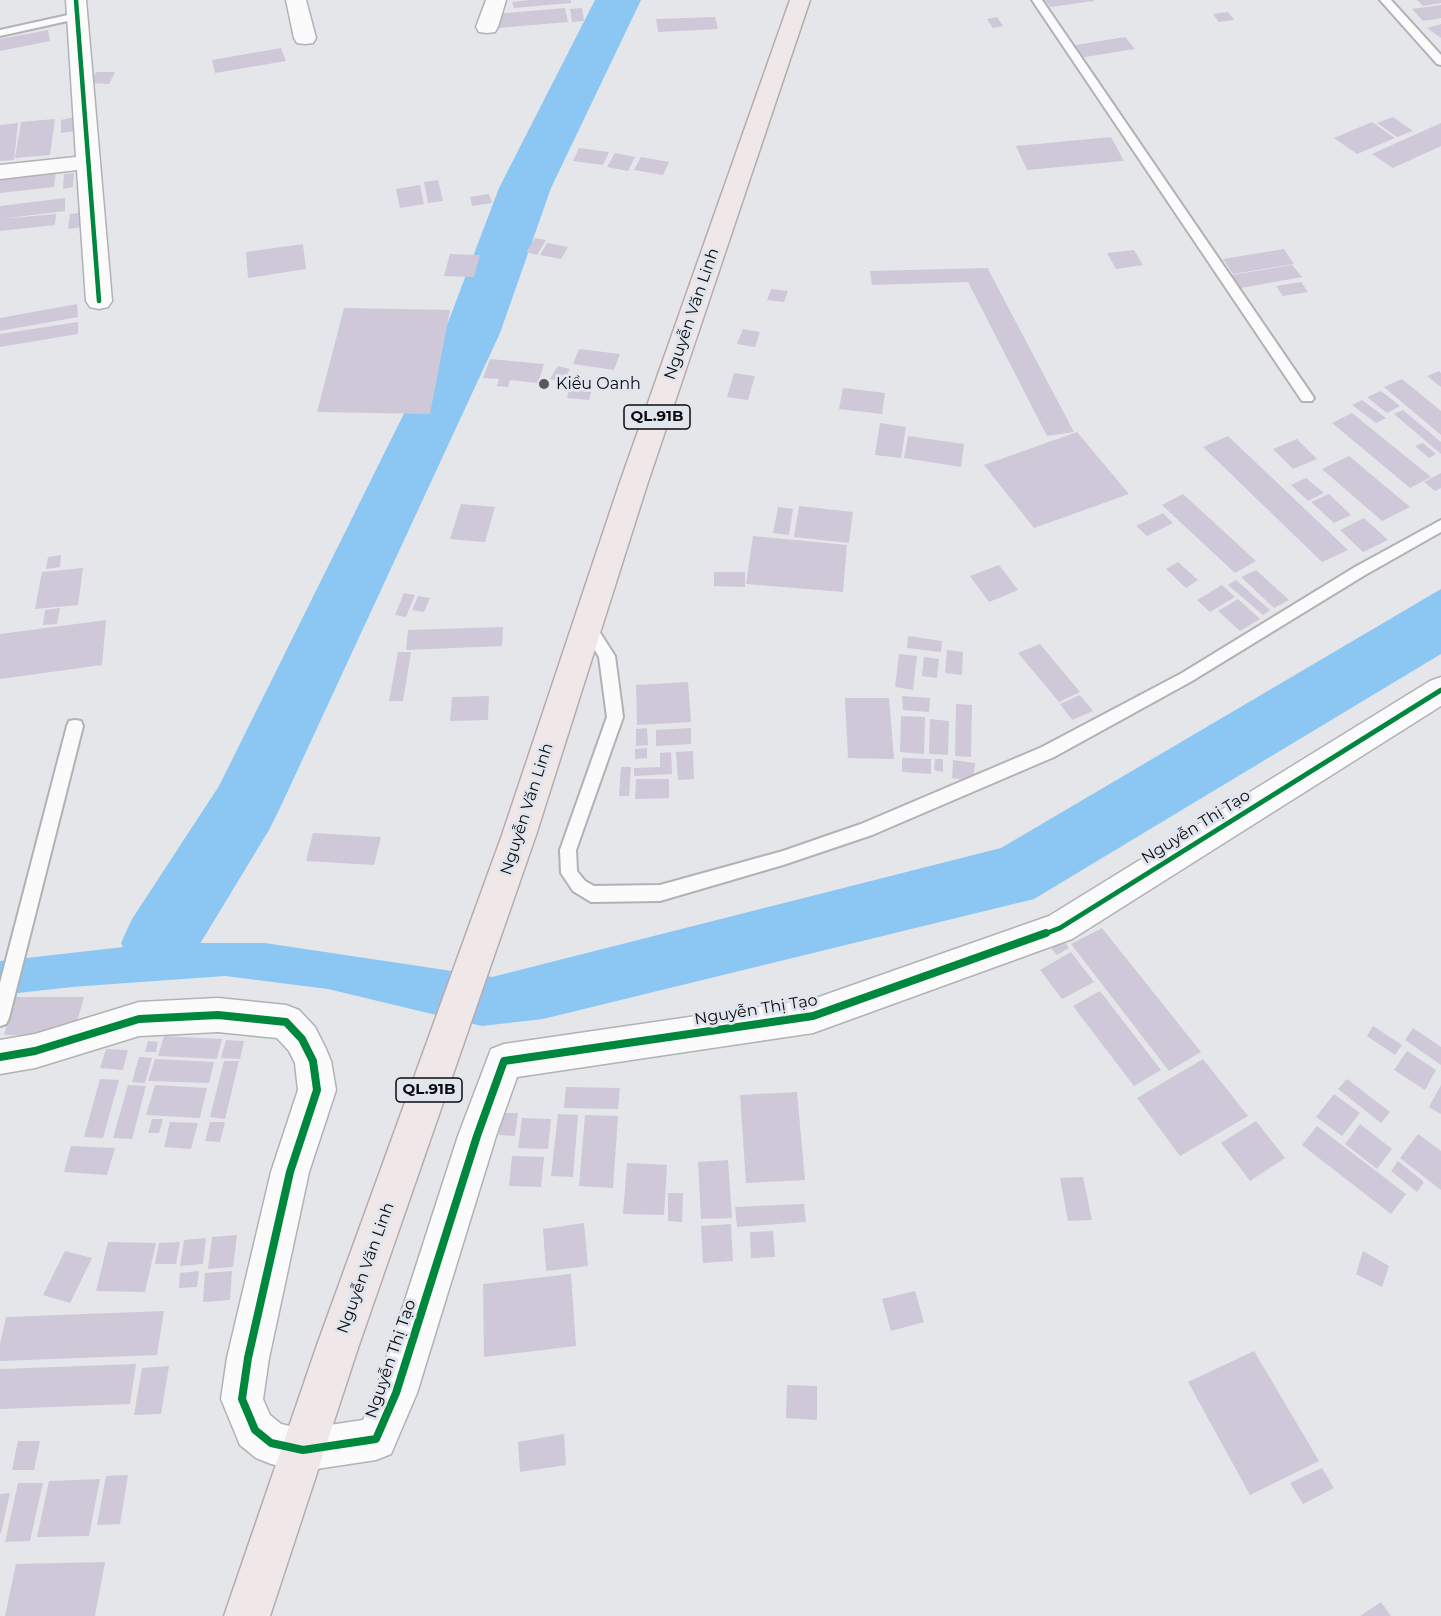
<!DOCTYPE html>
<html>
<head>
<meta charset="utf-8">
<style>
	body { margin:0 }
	canvas { display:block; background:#e4e6ea }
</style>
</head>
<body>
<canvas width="1441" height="1616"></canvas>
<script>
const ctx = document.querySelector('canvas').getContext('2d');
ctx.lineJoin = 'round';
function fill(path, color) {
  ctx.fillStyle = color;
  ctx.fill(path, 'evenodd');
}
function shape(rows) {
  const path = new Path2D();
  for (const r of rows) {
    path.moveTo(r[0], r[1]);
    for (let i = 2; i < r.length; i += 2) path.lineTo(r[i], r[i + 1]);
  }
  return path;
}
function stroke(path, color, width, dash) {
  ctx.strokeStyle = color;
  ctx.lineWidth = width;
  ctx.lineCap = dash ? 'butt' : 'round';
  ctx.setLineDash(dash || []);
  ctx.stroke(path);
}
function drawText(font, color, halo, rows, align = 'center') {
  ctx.font = font + ' Montserrat,sans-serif';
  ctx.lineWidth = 6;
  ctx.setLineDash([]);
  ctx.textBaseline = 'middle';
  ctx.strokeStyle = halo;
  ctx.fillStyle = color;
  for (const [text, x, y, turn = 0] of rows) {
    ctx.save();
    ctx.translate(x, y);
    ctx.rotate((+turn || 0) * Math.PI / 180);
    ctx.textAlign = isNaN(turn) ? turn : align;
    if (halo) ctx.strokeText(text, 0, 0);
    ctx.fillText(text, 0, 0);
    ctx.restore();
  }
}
fill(shape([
	[1441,589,1441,654,1034,899,543,1019,482,1026,328,989,225,976,72,987,0,995,0,961,159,943,265,943,492,977,1001,848]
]), '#8cc7f3');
fill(shape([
	[595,0,641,0,551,188,500,333,280,808,269,830,186,967,159,977,132,967,121,943,132,919,219,786,444,333,499,188,595,0]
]), '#8cc7f3');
fill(shape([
	[530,0,571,0,571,3,514,8,512,2],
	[1045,0,1094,0,1094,1,1050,7],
	[1417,0,1441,0,1441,3,1423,6],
	[1441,5,1441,18,1423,21,1412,9],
	[565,8,568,22,498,28,495,14],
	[582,8,584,21,572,22,570,9],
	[1228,12,1234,20,1219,22,1213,14],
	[715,17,718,29,658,32,656,19],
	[997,17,1003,26,993,28,987,19],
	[1441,24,1441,38,1427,28],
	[48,30,50,41,0,51,0,39],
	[1125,37,1135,49,1079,58,1070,46],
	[281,48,286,61,215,73,212,60],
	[96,72,115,72,109,84,89,83],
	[75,117,76,131,61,133,61,120],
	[1393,117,1413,131,1397,137,1377,123],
	[55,119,50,155,15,158,21,122],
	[1372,122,1395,138,1357,154,1334,138],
	[18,123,14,160,0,161,0,125],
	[1441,123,1441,146,1393,168,1372,154],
	[1111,137,1124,161,1027,170,1016,146],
	[579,148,609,152,603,165,573,161],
	[615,153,635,157,628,171,607,167],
	[641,157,669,162,663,175,634,170],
	[56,171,54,187,0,193,0,177],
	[74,173,73,187,63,189,64,174],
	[438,180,443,201,428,203,424,182],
	[420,185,424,204,400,208,396,189],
	[489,194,492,203,472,206,470,197],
	[65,198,65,211,0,219,0,206],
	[89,212,88,226,68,229,70,214],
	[56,214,55,225,0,231,0,219],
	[535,238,546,240,537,255,526,252],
	[547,243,568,247,561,259,540,255],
	[303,244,306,269,248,278,246,252],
	[1284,249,1294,264,1233,274,1223,259],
	[1134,250,1143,265,1116,269,1107,253],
	[450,254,480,255,474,277,444,276],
	[1292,265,1302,277,1241,288,1232,275],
	[988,268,989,271,1074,432,1047,436,968,282,872,285,870,271],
	[1301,282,1308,292,1283,296,1276,286],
	[771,289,788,291,784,302,767,300],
	[77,304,78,317,0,331,0,318],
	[344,308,450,310,430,414,317,412],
	[78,322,78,334,0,347,0,334],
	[743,329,760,332,755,347,737,344],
	[579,349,620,354,614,370,573,364],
	[490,359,544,364,538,383,510,380,508,387,497,386,499,379,483,378],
	[558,366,570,369,563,382,550,379],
	[1439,371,1441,373,1441,387,1427,376],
	[734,373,755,376,748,400,727,397],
	[1402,379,1441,411,1441,435,1384,387],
	[570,387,592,389,589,400,567,398],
	[843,388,885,393,882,414,839,409],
	[1381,391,1400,406,1387,413,1367,397],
	[1362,400,1386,418,1376,423,1352,405],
	[1403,410,1441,442,1441,454,1394,414],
	[1352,413,1431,477,1410,488,1332,423],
	[880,423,906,427,901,458,875,455],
	[1077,432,1129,494,1034,528,984,465],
	[908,436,964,444,961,467,904,458],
	[1228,436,1348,550,1322,562,1203,447],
	[1297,439,1317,459,1293,469,1273,449],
	[1423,443,1436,454,1429,458,1415,446],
	[1349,456,1410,507,1382,521,1322,469],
	[1441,473,1441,488,1435,491,1424,482],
	[1306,478,1324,493,1308,501,1291,485],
	[1183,494,1256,561,1235,573,1162,505],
	[1329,494,1351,515,1334,523,1311,502],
	[461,504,495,507,485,542,450,539],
	[799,506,853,512,849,543,794,537],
	[778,507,793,509,789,535,773,533],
	[1163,513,1173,523,1147,536,1136,526],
	[1364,518,1388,540,1363,552,1340,530],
	[753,536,847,545,843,592,746,584],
	[61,555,60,567,46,569,48,557],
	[1178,562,1198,580,1186,588,1166,569],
	[999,565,1018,590,989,602,970,576],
	[83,568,78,605,35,609,42,572],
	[1256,570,1289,600,1274,608,1241,577],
	[714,572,745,572,745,587,714,586],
	[1236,580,1270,610,1263,615,1228,585],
	[1222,585,1235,597,1210,612,1197,600],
	[404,593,415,595,406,617,395,615],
	[418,596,430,598,424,612,412,610],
	[1238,599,1260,619,1240,631,1218,611],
	[60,608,57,624,43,625,45,610],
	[106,620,102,665,0,679,0,634],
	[503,627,502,646,406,650,408,630],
	[908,636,942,641,941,652,907,648],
	[1040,644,1080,692,1059,702,1018,653],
	[947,650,963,652,962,675,945,673],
	[398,652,411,652,403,701,389,701],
	[899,654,917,656,913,690,895,687],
	[924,657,939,659,937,678,922,676],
	[688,682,691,722,637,725,636,685],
	[1080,695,1093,711,1072,720,1060,704],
	[489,696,488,720,450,721,452,697],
	[902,696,930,698,929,712,903,710],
	[845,698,889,698,894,759,848,758],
	[956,704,972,705,971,757,955,756],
	[901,716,925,717,924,754,900,752],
	[930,719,949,721,948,755,929,754],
	[647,728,648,745,636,746,636,729],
	[691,728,691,744,656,746,656,730],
	[647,748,647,758,635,759,635,749],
	[693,751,694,779,678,780,676,752],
	[671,752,672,774,634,776,634,768,660,767,660,753],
	[902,758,931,759,931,774,902,772],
	[935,759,943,759,943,772,934,770],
	[953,760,975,763,973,781,952,778],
	[621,767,631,767,629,796,619,796],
	[636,779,669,779,669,798,635,799],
	[313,833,381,837,374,865,306,861],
	[1102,928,1201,1052,1169,1071,1071,944],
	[1064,941,1069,948,1057,955,1051,948],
	[1071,952,1094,982,1062,999,1040,970],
	[1100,991,1161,1070,1134,1086,1073,1006],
	[15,997,84,997,73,1036,4,1035],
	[1373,1026,1402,1045,1395,1055,1367,1036],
	[1413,1028,1441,1047,1441,1065,1405,1040],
	[164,1036,222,1039,217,1059,158,1056],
	[226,1040,244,1041,240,1059,221,1058],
	[148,1041,158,1042,156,1052,145,1052],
	[106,1049,128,1050,123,1070,100,1068],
	[1407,1051,1436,1070,1425,1090,1394,1070],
	[139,1057,152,1058,145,1083,132,1082],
	[155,1059,214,1062,209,1083,148,1081],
	[1203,1059,1248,1116,1180,1156,1137,1098],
	[224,1061,239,1061,225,1119,210,1117],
	[100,1079,119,1080,103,1138,84,1137],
	[1347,1079,1390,1112,1381,1123,1338,1089],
	[128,1085,146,1086,132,1139,113,1138],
	[155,1085,207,1088,200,1118,146,1115],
	[1441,1085,1441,1114,1429,1107],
	[566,1087,620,1088,618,1109,564,1108],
	[797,1092,805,1180,746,1183,740,1095],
	[1334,1094,1360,1113,1342,1136,1316,1117],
	[501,1113,518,1113,515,1136,499,1135],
	[558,1114,578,1115,573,1177,551,1176],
	[585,1115,618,1116,613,1188,579,1186],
	[522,1118,551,1119,548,1149,518,1148],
	[152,1119,163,1119,159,1133,148,1133],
	[1256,1121,1285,1158,1250,1181,1221,1143],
	[170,1122,198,1123,191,1149,164,1147],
	[210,1122,225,1122,220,1142,205,1141],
	[1360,1124,1392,1149,1377,1169,1345,1144],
	[1317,1126,1406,1194,1391,1214,1302,1145],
	[1418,1134,1441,1151,1441,1190,1400,1158],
	[71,1146,115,1148,107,1175,64,1172],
	[512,1156,544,1157,541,1187,509,1186],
	[728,1160,732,1218,701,1219,698,1162],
	[1398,1161,1424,1182,1417,1192,1391,1171],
	[627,1163,667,1165,664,1215,623,1214],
	[1083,1177,1092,1220,1068,1221,1060,1178],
	[668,1193,683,1193,682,1222,668,1221],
	[804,1204,806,1222,737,1227,735,1207],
	[584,1223,588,1266,546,1271,543,1229],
	[731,1224,733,1261,703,1263,701,1226],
	[773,1231,775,1257,751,1258,750,1232],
	[237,1235,233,1267,208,1269,212,1237],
	[206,1238,203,1264,180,1266,184,1240],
	[108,1242,156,1243,145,1292,96,1291],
	[180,1242,176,1264,155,1264,159,1243],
	[65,1251,92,1258,70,1303,43,1295],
	[1363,1251,1389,1266,1382,1287,1356,1274],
	[199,1271,197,1287,179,1288,180,1273],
	[232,1271,230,1300,203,1302,205,1273],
	[571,1274,576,1346,484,1357,483,1284],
	[915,1291,924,1322,891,1331,882,1299],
	[164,1311,157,1355,0,1361,0,1344,6,1317],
	[1254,1351,1319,1461,1250,1495,1188,1382],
	[136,1364,130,1404,0,1409,0,1369],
	[169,1366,161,1414,134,1415,142,1368],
	[787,1385,817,1386,817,1420,786,1418],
	[564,1434,566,1465,520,1472,518,1442],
	[18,1441,40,1441,34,1470,12,1470],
	[1322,1468,1334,1488,1303,1504,1290,1483],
	[128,1475,120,1524,97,1525,106,1476],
	[100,1479,89,1536,37,1537,49,1481],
	[18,1483,43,1483,30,1541,5,1542],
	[10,1493,1,1533,0,1533,0,1494],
	[105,1562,95,1616,5,1616,16,1564],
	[1381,1602,1391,1616,1360,1616]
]), '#cfc8d9');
const service = shape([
	[1032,0,1042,0,1312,395,1314,398,1312,401,1302,401,1032,0],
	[1380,0,1391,0,1441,55,1441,65,1437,64,1380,0],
	[77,13,82,16,81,18,0,36,0,30,77,13],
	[1441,520,1441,532,1365,575,1192,681,1054,757,872,835,783,865,660,901,591,902,573,891,561,873,560,850,607,717,599,657,579,624,582,620,592,620,615,656,623,717,576,850,577,871,585,881,594,886,660,885,783,851,861,824,1042,747,1182,673,1355,567,1441,520],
	[75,720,81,721,83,726,9,1018,6,1024,0,1026,0,983,67,726,69,721,75,720]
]);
const minor = shape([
	[66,0,86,0,112,301,108,307,99,309,90,307,86,301,77,170,0,179,0,165,76,157,66,0],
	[286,0,306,0,316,38,313,43,305,44,297,43,294,38,286,0],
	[486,0,506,0,498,27,495,32,487,33,479,32,476,27,486,0],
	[1441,677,1441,706,1072,939,813,1033,517,1077,496,1136,417,1393,391,1454,376,1460,303,1471,271,1464,256,1458,240,1445,221,1399,227,1358,271,1172,298,1090,295,1063,289,1051,277,1038,218,1032,139,1036,35,1068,0,1074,0,1040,35,1034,139,1002,218,998,286,1005,299,1010,315,1027,326,1049,331,1061,336,1090,309,1172,269,1358,263,1399,270,1415,281,1424,303,1429,363,1420,376,1390,458,1136,491,1049,504,1044,813,999,1049,916,1430,681,1441,677]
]);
const trunk = shape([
	[790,0,810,0,647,485,536,835,359,1345,270,1616,224,1616,317,1345,502,835,619,485,790,0]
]);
stroke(service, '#b0b2b5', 4);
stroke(minor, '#b0b2b5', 3);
stroke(trunk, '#b7abaf', 3);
fill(service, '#fbfbfc');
fill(minor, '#fbfbfc');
fill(trunk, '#f0e8e8');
stroke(shape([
	[76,0,99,301]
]), '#00873e', 4.5);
stroke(shape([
	[1042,935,1060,928,1441,690]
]), '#00873e', 5);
stroke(shape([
	[0,1057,35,1051,139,1019,218,1015,286,1022,302,1039,313,1061,317,1090,290,1172,248,1358,242,1399,255,1430,271,1443,303,1450,376,1439,396,1393,477,1136,504,1061,813,1016,1046,933]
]), '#00873e', 8);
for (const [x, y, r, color] of [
	[544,384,6,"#56585b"]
]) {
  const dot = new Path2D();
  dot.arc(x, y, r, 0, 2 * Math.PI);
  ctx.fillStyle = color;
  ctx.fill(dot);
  stroke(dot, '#e1e5ed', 2);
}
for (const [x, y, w] of [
	[657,417,66],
	[429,1090,66]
]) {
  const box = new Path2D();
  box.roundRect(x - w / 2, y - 12, w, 24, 4.5);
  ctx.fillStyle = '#e1e5ed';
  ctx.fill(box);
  stroke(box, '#0a0b0e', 1.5);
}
drawText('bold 15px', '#0a0b0e', null, [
	["QL.91B",657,417],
	["QL.91B",429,1090]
]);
drawText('16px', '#0a0b0e', '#e1e5ed', [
	["Nguyễn Văn Linh",692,314,-71],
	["Nguyễn Văn Linh",527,809,-72],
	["Nguyễn Thị Tạo",1196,827,-32],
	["Nguyễn Thị Tạo",756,1010,-9],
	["Nguyễn Văn Linh",366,1268,-70],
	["Nguyễn Thị Tạo",391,1359,-71]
]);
drawText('16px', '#0a0b0e', '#e1e5ed', [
	["Kiều Oanh",556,384]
], 'left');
</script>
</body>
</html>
